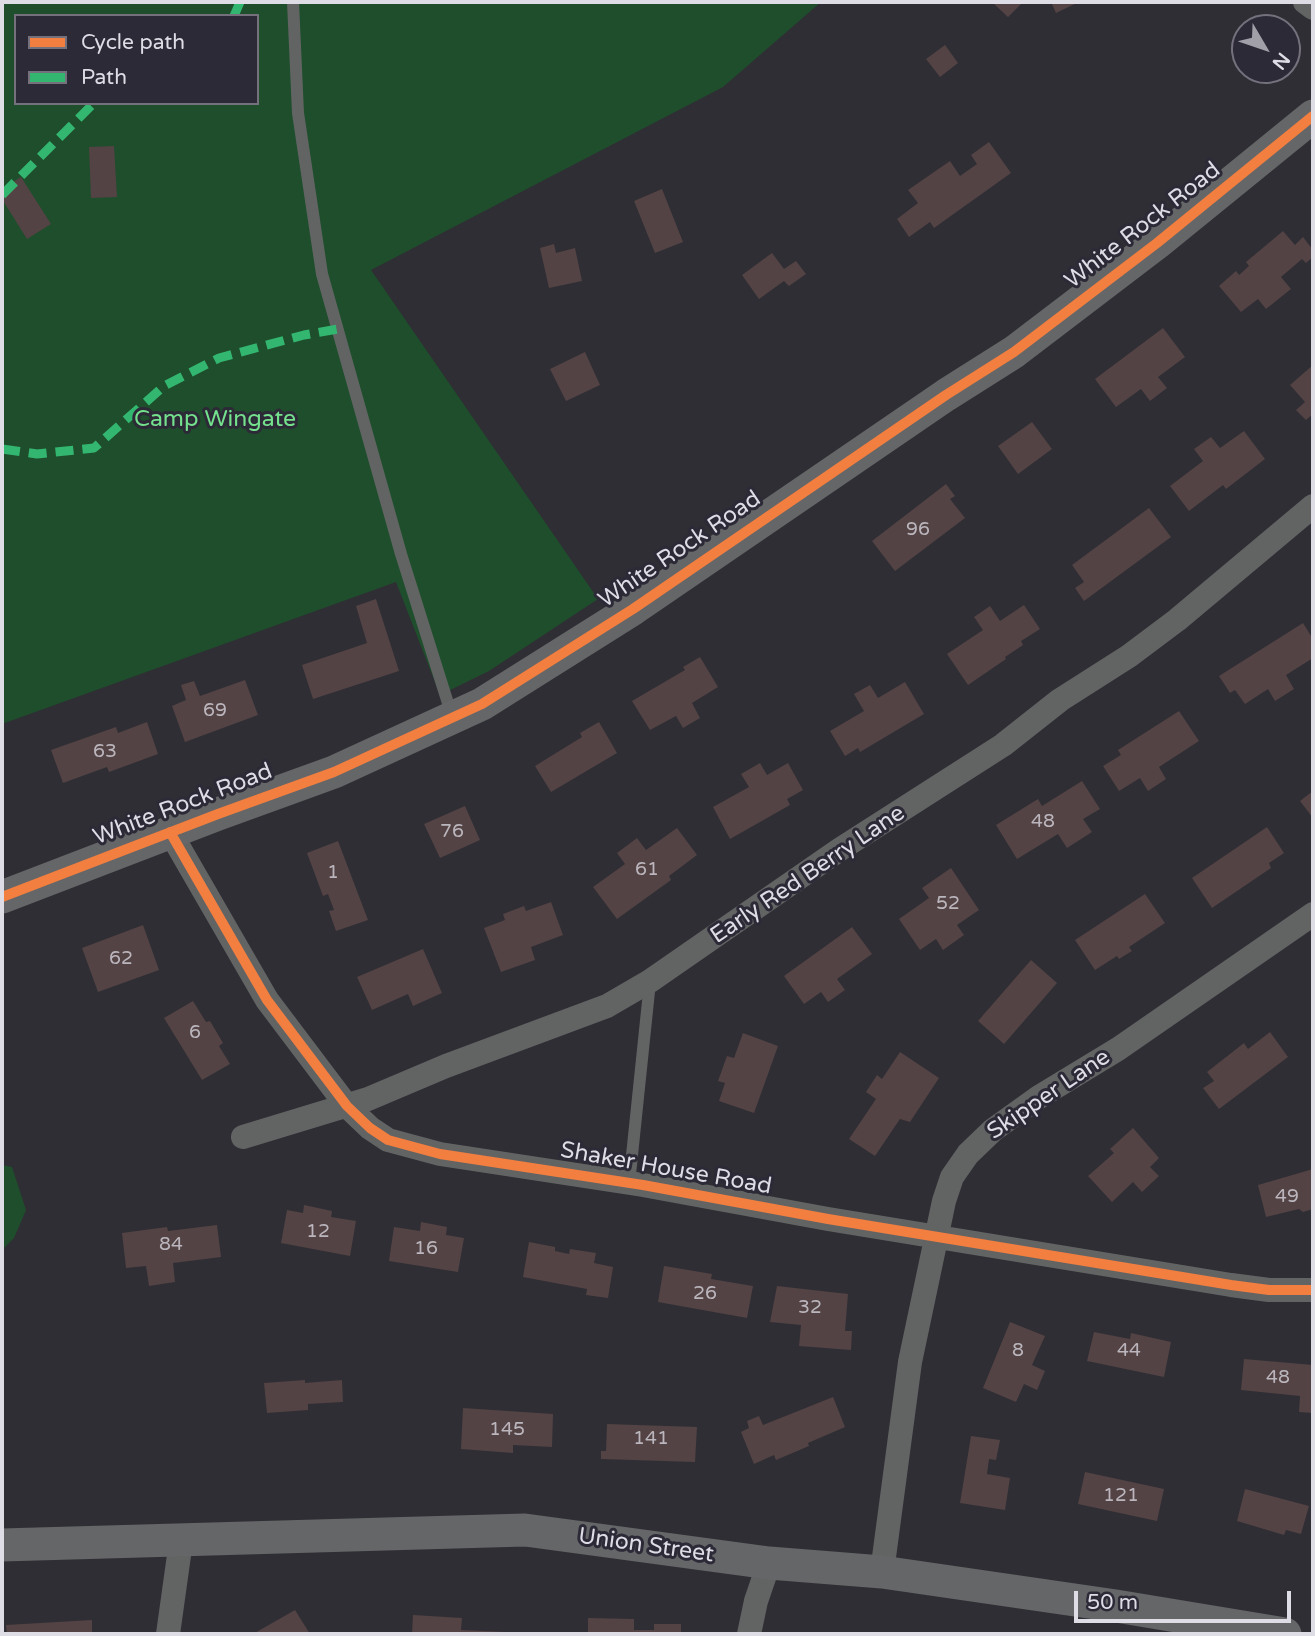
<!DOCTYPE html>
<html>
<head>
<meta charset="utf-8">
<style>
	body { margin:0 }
	#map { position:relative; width:1315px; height:1636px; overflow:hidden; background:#2f2e34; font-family:"Varela Round",sans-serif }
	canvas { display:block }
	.frame { position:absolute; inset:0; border:4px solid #dedce5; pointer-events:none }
	.legend { position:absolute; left:14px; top:14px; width:245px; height:91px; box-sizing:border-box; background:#2d2a38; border:2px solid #74717d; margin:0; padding:9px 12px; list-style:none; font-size:21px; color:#dedce5 }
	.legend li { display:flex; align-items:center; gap:14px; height:35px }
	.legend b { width:35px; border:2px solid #74717d }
	.north { position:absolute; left:1231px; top:14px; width:70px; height:70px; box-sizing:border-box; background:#2d2a38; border:2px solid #74717d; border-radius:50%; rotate:129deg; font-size:19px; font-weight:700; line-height:28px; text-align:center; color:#dedce5 }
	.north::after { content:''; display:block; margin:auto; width:24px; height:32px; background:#a19fa7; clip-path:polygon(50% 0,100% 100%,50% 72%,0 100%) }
	.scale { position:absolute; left:1074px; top:1591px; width:217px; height:32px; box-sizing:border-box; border:4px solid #dedce5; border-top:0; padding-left:9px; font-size:21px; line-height:24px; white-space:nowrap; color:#dedce5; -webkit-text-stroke:5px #2d2a38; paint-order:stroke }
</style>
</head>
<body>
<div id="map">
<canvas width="1315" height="1636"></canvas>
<div class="frame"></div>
<ul class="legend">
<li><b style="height:9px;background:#f27e40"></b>Cycle path</li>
<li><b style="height:9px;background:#33b770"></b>Path</li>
</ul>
<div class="north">N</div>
<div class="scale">50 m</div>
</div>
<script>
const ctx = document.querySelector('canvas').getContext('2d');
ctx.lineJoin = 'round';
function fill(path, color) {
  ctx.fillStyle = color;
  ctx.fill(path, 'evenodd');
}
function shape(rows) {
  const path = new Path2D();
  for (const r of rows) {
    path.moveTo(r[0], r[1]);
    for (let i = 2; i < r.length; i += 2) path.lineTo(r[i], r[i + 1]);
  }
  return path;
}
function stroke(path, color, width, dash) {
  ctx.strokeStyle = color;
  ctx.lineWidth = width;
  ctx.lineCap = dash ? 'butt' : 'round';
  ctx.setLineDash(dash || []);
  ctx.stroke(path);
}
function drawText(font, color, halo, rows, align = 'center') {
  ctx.font = font + ' "Varela Round",sans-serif';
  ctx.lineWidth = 6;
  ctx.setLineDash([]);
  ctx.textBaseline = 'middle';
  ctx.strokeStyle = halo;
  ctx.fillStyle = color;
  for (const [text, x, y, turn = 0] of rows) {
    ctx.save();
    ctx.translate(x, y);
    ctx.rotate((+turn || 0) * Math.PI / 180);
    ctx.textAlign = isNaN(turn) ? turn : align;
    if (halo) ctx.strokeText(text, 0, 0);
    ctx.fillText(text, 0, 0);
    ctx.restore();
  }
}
fill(shape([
	[2,2,821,2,723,87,371,270,598,599,489,671,440,695,396,582,2,724],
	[16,16,257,16,257,103,16,103],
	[2,1165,12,1167,26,1210,14,1238,2,1250]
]), '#1f4e2c');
fill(shape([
	[992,2,1023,2,1008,17],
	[1051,2,1079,2,1056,13],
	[945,45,958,63,940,77,926,59],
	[989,142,1011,173,934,228,930,222,909,237,897,219,918,203,908,190,950,161,960,176,977,164,971,155],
	[114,146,117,197,91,198,89,147],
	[21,177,51,224,27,239,2,199,2,189],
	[662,189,683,242,655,253,634,201],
	[1283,231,1295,245,1303,237,1313,250,1313,257,1306,263,1302,259,1281,277,1291,289,1266,309,1258,299,1241,312,1219,286,1236,271,1239,275,1249,266,1246,262],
	[554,244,556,253,575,248,582,281,549,288,540,248],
	[772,253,784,269,796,261,806,274,789,286,784,281,759,299,742,275],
	[1163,328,1185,357,1158,377,1167,388,1150,401,1141,389,1116,407,1095,379],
	[585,352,600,385,566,401,550,369],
	[1313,365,1313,414,1306,420,1296,410,1305,402,1290,385],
	[1032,422,1052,449,1018,474,998,446],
	[1244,431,1265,459,1226,489,1223,485,1189,511,1170,486,1203,461,1194,449,1211,437,1220,448],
	[946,484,955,496,950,499,965,518,895,571,872,541],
	[1149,508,1171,537,1084,601,1075,588,1084,582,1072,565],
	[376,599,399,671,313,699,302,665,367,643,356,606],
	[1024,605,1040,629,1021,641,1023,645,1005,657,1006,659,968,685,947,654,983,630,974,617,990,606,1000,621],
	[1303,623,1313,639,1313,658,1286,675,1294,689,1275,701,1268,689,1245,704,1235,690,1230,693,1219,676],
	[700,657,718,687,692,703,700,718,683,728,676,716,650,730,632,701,685,670,683,667],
	[245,680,258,715,185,742,172,706,186,700,181,685,194,681,200,696],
	[905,682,924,714,860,752,858,748,845,756,830,731,864,711,854,694,870,685,878,698],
	[1179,711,1199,741,1159,767,1166,779,1148,791,1140,778,1119,791,1103,766,1121,755,1118,750],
	[147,722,158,754,109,772,107,767,63,783,51,750,116,727,118,733],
	[599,722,617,753,551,792,535,766,582,737,580,733],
	[760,763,767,775,788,763,803,790,787,799,790,805,730,839,713,807,749,787,741,774],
	[1082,781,1100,809,1083,819,1092,832,1067,848,1058,834,1017,859,996,825,1038,799,1042,806],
	[1313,791,1313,818,1300,801],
	[465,806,480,840,440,858,424,824],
	[1267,827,1284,853,1269,863,1271,868,1212,908,1192,878],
	[677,828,697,855,669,876,671,880,617,919,593,887,625,864,617,853,637,838,646,850],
	[338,841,368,920,336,931,329,911,334,910,328,894,323,896,307,853],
	[951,868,979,910,957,925,964,935,943,950,936,939,920,950,899,919,929,898,922,888],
	[1145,894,1165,923,1129,947,1132,951,1119,959,1117,956,1095,970,1075,940],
	[551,902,563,935,531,947,535,960,501,972,484,928,505,920,503,914,524,906,526,911],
	[143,925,159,970,98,992,82,948],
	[852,927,872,954,837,979,845,990,828,1002,821,992,804,1004,784,976],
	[423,949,442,993,413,1006,408,994,372,1010,357,977],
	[1031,960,1057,983,1004,1044,978,1021],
	[193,1001,206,1022,210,1021,223,1043,219,1046,230,1064,202,1080,164,1018],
	[1270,1032,1288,1057,1219,1109,1203,1088,1214,1081,1207,1072,1244,1043,1248,1049],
	[743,1033,778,1046,754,1113,719,1101,725,1083,718,1081,727,1056,734,1058],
	[900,1052,939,1078,910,1122,900,1119,875,1156,849,1139,876,1099,866,1092,877,1075,882,1079],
	[1133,1128,1159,1158,1150,1167,1159,1176,1142,1192,1133,1182,1112,1202,1088,1176,1114,1153,1110,1149],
	[1313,1169,1313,1209,1303,1212,1299,1209,1266,1217,1258,1185],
	[304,1205,332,1211,331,1217,356,1221,350,1256,281,1243,287,1210,303,1213],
	[421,1222,447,1227,446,1235,464,1238,458,1272,389,1261,394,1227,420,1231],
	[217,1225,221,1257,173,1263,175,1282,149,1286,146,1266,126,1268,122,1233,167,1227,168,1231],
	[529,1242,555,1247,555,1251,569,1254,570,1249,596,1253,594,1263,613,1267,608,1298,586,1295,587,1289,523,1277],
	[664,1266,712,1274,711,1279,753,1286,747,1318,658,1302],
	[777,1286,848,1294,845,1331,852,1331,851,1350,799,1346,801,1325,770,1322],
	[1010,1322,1045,1336,1032,1365,1045,1371,1037,1390,1024,1384,1016,1402,983,1388],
	[1094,1332,1130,1339,1131,1333,1171,1342,1164,1377,1087,1361],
	[1244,1359,1313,1365,1313,1413,1299,1412,1300,1396,1241,1390],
	[305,1380,305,1383,342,1380,343,1402,308,1404,308,1410,267,1413,264,1383],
	[833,1397,845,1427,808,1443,809,1446,776,1460,774,1455,754,1464,741,1432,749,1428,747,1421,759,1416,763,1425],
	[463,1408,553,1414,552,1447,513,1445,513,1453,461,1449],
	[607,1424,697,1427,695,1462,601,1459,601,1451,606,1451],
	[971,1436,1000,1440,996,1460,989,1459,987,1474,1010,1478,1005,1510,960,1503],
	[1085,1472,1164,1489,1157,1521,1078,1504],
	[1245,1489,1309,1506,1301,1534,1286,1530,1284,1535,1237,1521],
	[295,1610,310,1634,253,1634],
	[413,1615,462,1618,461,1630,505,1632,505,1634,412,1634],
	[588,1618,634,1619,634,1630,654,1630,654,1624,681,1624,681,1634,588,1634],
	[92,1620,92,1634,7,1634,6,1625]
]), '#534344');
stroke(shape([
	[293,2,298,113,322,274,401,554,452,716],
	[629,1184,650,982]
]), '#626464', 12);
stroke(shape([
	[1305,2,1313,8],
	[170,832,267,1000,347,1106,370,1128,388,1140,440,1154,643,1185,828,1219,1231,1285,1269,1290,1313,1290],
	[243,1137,368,1099,446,1066,607,1006,650,981,839,850,1003,745,1060,700,1129,656,1177,620,1313,506],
	[882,1572,910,1362,944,1201,952,1177,968,1154,993,1130,1039,1097,1118,1049,1313,914],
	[168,1634,181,1541],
	[749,1634,756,1601,769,1563]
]), '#626464', 24);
stroke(shape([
	[2,897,218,814,334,772,482,704,633,609,946,395,1014,352,1157,243,1313,116],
	[2,1545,525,1530,769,1563,882,1572,1116,1606,1285,1634]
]), '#646667', 33);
stroke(shape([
	[234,16,240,2],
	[2,195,94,103],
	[2,449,37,454,94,448,164,386,219,358,304,335,338,329]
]), '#33b770', 9, [18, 9]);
stroke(shape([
	[170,832,267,1000,347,1106,370,1128,388,1140,440,1154,643,1185,828,1219,1231,1285,1269,1290,1313,1290],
	[2,897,218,814,334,772,482,704,633,609,946,395,1014,352,1157,243,1313,116]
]), '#f27e40', 10);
drawText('19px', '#bbb6bd', null, [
	["96",918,530],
	["69",215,711],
	["63",105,752],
	["48",1043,822],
	["76",452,832],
	["61",647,870],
	["1",333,873],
	["52",948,904],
	["62",121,959],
	["6",195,1033],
	["49",1287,1197],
	["12",318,1232],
	["84",171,1245],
	["16",426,1249],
	["26",705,1294],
	["32",810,1308],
	["8",1018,1351],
	["44",1129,1351],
	["48",1278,1378],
	["145",507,1430],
	["141",651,1439],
	["121",1121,1496]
]);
drawText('23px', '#dedce5', '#2d2a38', [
	["White Rock Road",1143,226,-38],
	["White Rock Road",680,550,-34],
	["White Rock Road",183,805,-21],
	["Early Red Berry Lane",808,875,-34],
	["Skipper Lane",1049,1095,-34],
	["Shaker House Road",666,1169,10],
	["Union Street",646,1546,8]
]);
drawText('23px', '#74e18d', '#2d2a38', [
	["Camp Wingate",215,420]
]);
</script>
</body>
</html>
